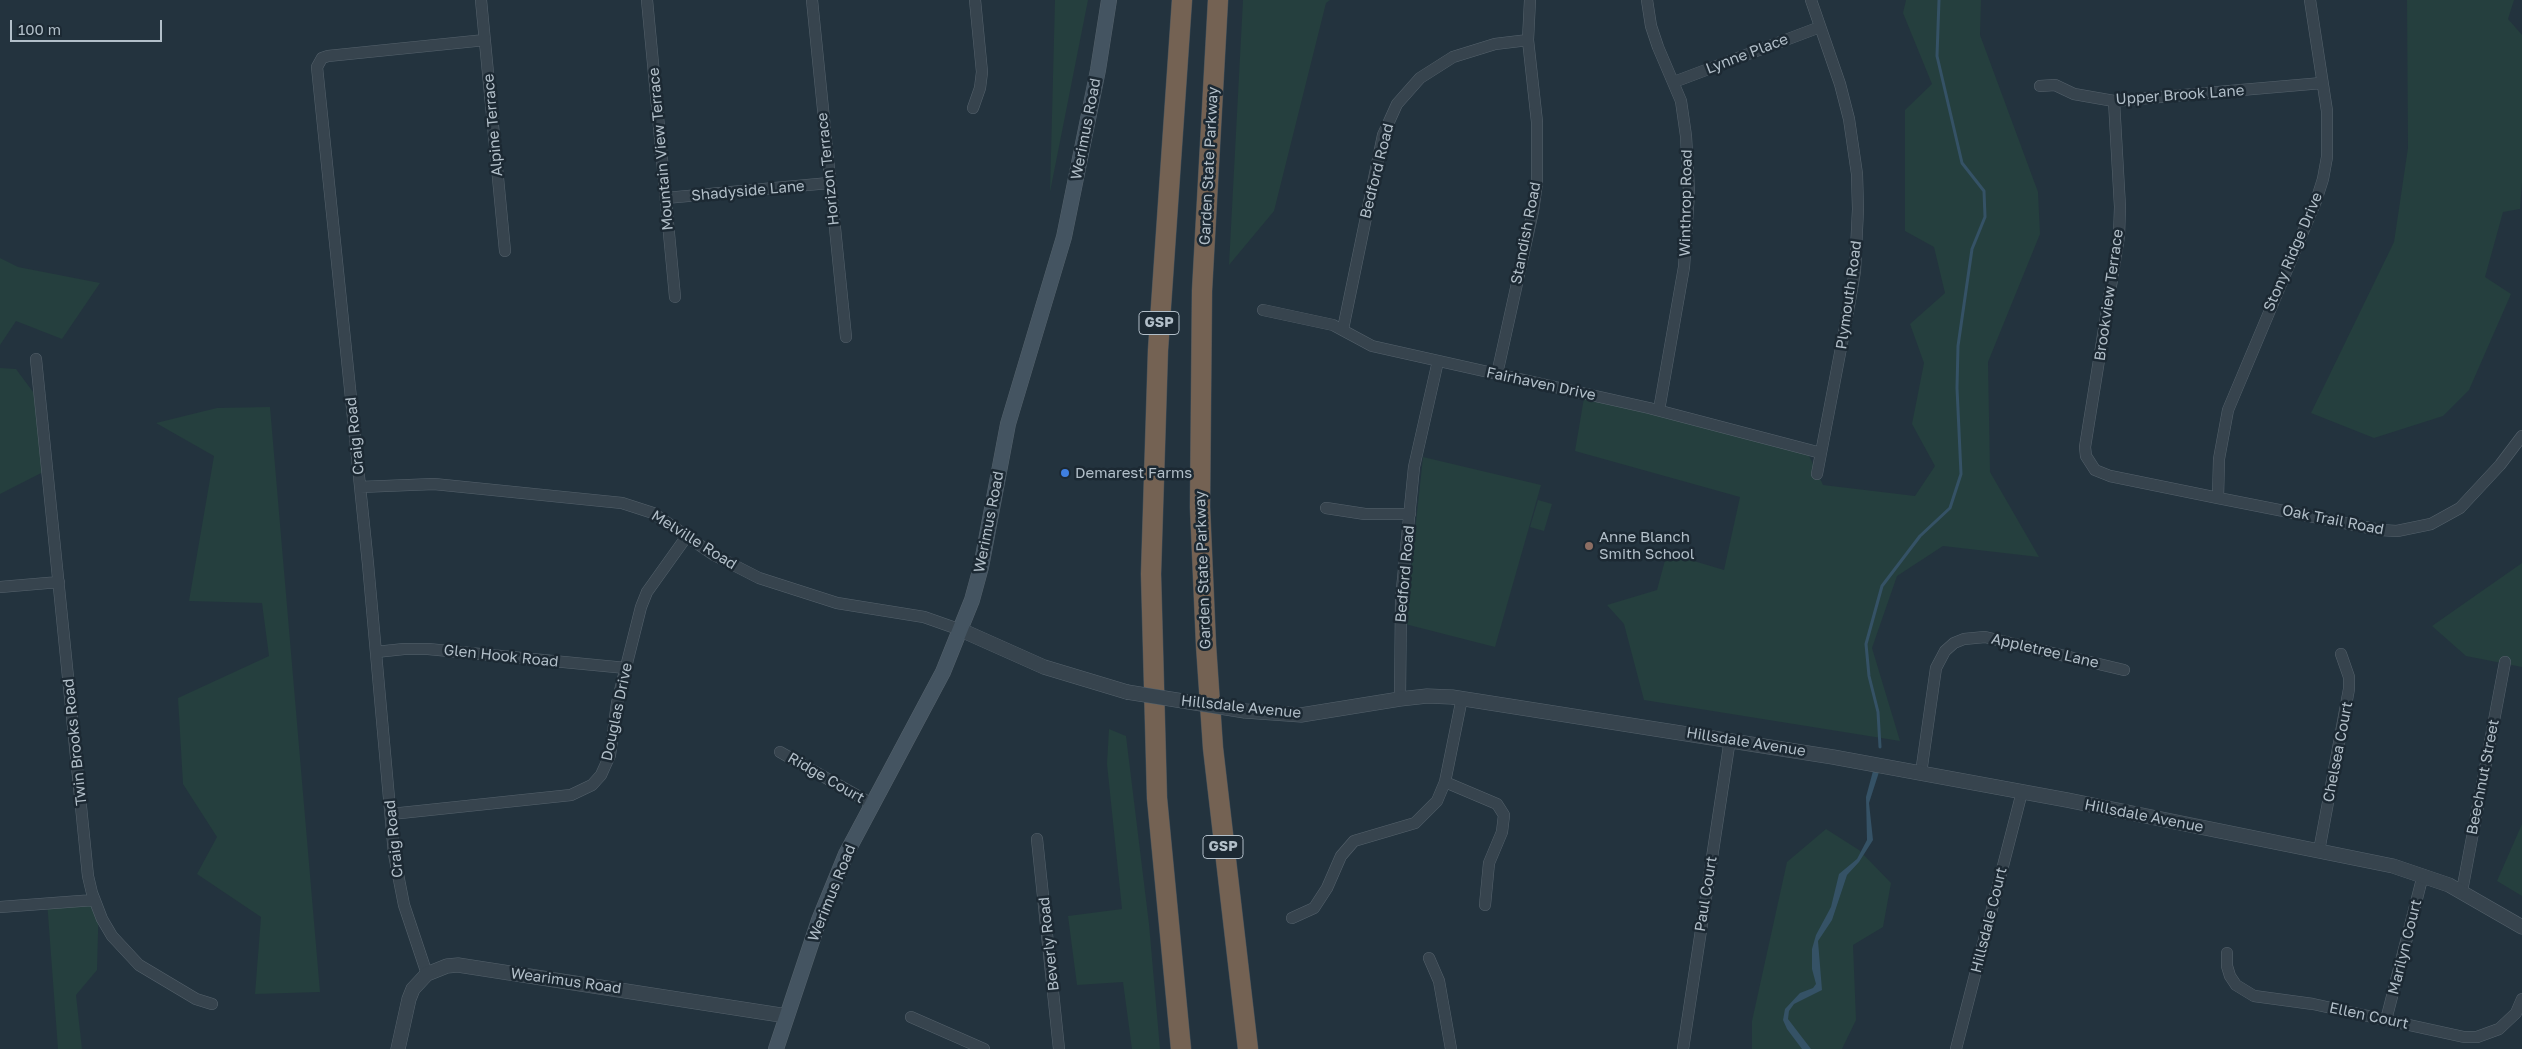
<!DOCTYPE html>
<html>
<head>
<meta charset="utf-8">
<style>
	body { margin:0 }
	#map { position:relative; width:2522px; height:1049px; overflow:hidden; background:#23333e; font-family:"Golos Text",sans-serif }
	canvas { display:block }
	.scale { position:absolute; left:10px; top:20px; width:152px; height:22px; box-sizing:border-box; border:2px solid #b2bfc9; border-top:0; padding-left:6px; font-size:15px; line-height:18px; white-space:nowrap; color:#b2bfc9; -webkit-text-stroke:4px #1c2933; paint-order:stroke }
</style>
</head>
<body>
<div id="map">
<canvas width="2522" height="1049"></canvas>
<div class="scale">100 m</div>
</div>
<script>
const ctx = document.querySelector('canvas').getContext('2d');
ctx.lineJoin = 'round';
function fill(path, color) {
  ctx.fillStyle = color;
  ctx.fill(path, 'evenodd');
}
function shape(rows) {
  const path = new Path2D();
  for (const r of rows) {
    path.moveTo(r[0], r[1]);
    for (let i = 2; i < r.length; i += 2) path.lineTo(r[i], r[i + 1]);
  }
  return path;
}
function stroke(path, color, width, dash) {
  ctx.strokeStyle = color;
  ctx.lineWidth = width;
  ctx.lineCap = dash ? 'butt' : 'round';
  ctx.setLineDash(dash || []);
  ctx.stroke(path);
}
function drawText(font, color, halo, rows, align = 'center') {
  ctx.font = font + ' "Golos Text",sans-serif';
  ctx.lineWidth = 5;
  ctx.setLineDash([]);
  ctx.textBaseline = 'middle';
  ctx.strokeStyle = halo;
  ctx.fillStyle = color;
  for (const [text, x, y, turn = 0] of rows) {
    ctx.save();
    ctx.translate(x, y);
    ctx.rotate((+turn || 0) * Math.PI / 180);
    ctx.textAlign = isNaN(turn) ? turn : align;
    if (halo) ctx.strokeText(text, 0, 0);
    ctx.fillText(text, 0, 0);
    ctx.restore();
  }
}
fill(shape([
	[1055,0,1088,0,1050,192],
	[1243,0,1330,0,1326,3,1274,211,1229,265],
	[1906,0,1981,0,1980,35,2038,192,2040,234,1988,362,1990,472,2039,557,1943,546,1897,576,1872,648,1900,741,1644,700,1624,624,1607,605,1657,590,1667,553,1724,570,1740,497,1575,451,1585,392,1803,443,1823,485,1915,496,1935,466,1912,424,1924,363,1910,324,1945,293,1934,247,1905,231,1905,110,1932,84,1903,13],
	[2407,0,2514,0,2508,19,2522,35,2522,183,2520,209,2503,212,2485,277,2511,294,2469,390,2443,416,2374,438,2311,413,2394,242,2408,148],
	[0,258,18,267,100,283,62,339,16,321,0,345],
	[0,368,16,369,39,400,47,470,0,494],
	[270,407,320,992,255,994,261,917,197,874,217,837,183,784,178,698,269,656,262,603,189,601,214,456,156,423,217,408],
	[1423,457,1541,485,1495,647,1405,624],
	[1538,500,1552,504,1544,531,1530,527],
	[2522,563,2522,667,2466,656,2432,626],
	[1109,729,1126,736,1149,924,1160,1049,1132,1049,1123,982,1077,985,1068,916,1122,909,1107,764],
	[2522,824,2522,896,2497,881],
	[1826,829,1859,850,1891,883,1883,927,1853,945,1856,1020,1842,1049,1752,1049,1752,1021,1787,862],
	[99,896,97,970,76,995,82,1049,58,1049,47,901]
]), '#253f3e');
fill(shape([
	[1873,771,1879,772,1869,803,1873,840,1859,862,1847,875,1832,920,1818,941,1822,990,1794,1004,1789,1011,1788,1019,1811,1049,1802,1049,1787,1029,1783,1020,1785,1009,1800,993,1813,988,1816,984,1812,969,1812,949,1816,935,1831,907,1839,874,1857,859,1867,840,1866,797]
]), '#355266');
stroke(shape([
	[1880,747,1878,712,1869,676,1866,644,1882,586,1920,536,1950,508,1961,474,1957,388,1958,346,1972,249,1985,217,1984,191,1962,163,1937,56,1939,0]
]), '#355266', 3);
const minor = shape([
	[481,0,505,251],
	[647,0,675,297],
	[812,0,846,337],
	[1647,0,1651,26,1658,47,1681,101,1686,136,1689,192,1684,267,1659,410],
	[1811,0,1840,84,1849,119,1857,174,1858,209,1855,271,1849,306,1817,474],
	[1674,82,1820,27],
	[2040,86,2055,85,2074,94,2114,101,2322,83],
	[2114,101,2120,207,2119,236,2085,447,2086,456,2095,470,2110,476,2218,498,2380,530,2397,531,2431,524,2460,508,2500,465,2522,436],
	[973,108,980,88,982,72,975,0],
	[666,198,829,183],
	[1263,310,1333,325,1372,346,1649,408,1821,453],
	[1343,329,1383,135,1397,104,1420,78,1453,57,1495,44,1528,40],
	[36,359,88,876,92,893,102,919,112,936,139,965,196,999,212,1004],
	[1497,374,1533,211,1537,183,1537,122,1528,40,1530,0],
	[360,487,434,484,622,503,653,513,714,555,759,578,837,603,924,617,961,630],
	[2218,498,2219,459,2228,410,2316,201,2323,179,2327,157,2327,111,2310,0],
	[1326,508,1365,514,1410,514],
	[0,587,59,582],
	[376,652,404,649,428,649,626,668],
	[1400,699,1401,599,1414,467,1438,361],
	[780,752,872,804],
	[1921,773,1936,668,1945,651,1954,643,1964,639,1985,637,2124,670],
	[1445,782,1497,804,1504,815,1502,832,1489,863,1485,905],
	[391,814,571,795,592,785,601,775,610,755,617,703,641,607,647,592,687,536],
	[1037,839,1059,1049],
	[2319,851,2349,689,2349,677,2341,654],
	[2462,891,2505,662],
	[0,907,94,900],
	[1292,918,1314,908,1327,888,1341,856,1354,841,1415,823,1437,801,1445,782,1462,698],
	[2227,953,2227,966,2230,976,2236,985,2254,996,2313,1004,2464,1037,2477,1037,2499,1029,2516,1013,2522,999],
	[1429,958,1439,981,1451,1049],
	[427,974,404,905,394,854,368,564,317,67,322,58,328,56,485,40],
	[911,1017,984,1049],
	[2386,1020,2423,875],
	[1683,1049,1730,739],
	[1956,1049,2022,792]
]);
const tertiary = shape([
	[961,630,1044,667,1127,692],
	[1245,711,1301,715,1400,699,1427,696,1452,697,1833,757,2067,800,2393,866,2449,885,2522,927],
	[398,1049,409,999,413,989,427,974,447,966,458,965,787,1016]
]);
const secondary = shape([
	[776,1049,819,920,846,854,943,672,972,600,981,567,1008,424,1064,237,1098,70,1109,0]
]);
const motorway = shape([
	[1218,0,1202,291,1200,507,1206,645,1213,748,1248,1049],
	[1181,1049,1157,798,1151,574,1158,350,1182,0]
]);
stroke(minor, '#55626c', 12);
stroke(tertiary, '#55626c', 15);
stroke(secondary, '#55626c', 16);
stroke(motorway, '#424f59', 21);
stroke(minor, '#37444e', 11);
stroke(tertiary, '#37444e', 14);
stroke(secondary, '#445461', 15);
stroke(motorway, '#746253', 20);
const tertiaryBridge = shape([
	[1127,692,1245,711]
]);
stroke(tertiaryBridge, '#55626c', 15, []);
stroke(tertiaryBridge, '#37444e', 14);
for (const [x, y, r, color] of [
	[1065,473,5,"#3f7fe0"],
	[1589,546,5,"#8d6e63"]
]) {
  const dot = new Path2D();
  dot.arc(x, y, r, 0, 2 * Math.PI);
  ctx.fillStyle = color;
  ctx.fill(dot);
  stroke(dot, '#1c2933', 2);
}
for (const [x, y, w] of [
	[1159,323,40],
	[1223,847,40]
]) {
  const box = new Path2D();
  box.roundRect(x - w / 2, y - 11.5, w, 23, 4);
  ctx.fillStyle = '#1c2933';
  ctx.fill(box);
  stroke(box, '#b2bfc9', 1);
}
drawText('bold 14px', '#b2bfc9', null, [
	["GSP",1159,323],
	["GSP",1223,847]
]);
drawText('15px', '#b2bfc9', '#1c2933', [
	["Lynne Place",1747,54,-21],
	["Upper Brook Lane",2180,95,-4],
	["Alpine Terrace",493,125,-95],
	["Werimus Road",1086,129,-79],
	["Mountain View Terrace",661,149,-95],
	["Garden State Parkway",1209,166,-87],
	["Horizon Terrace",828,169,-96],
	["Bedford Road",1377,171,-76],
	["Shadyside Lane",748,191,-5],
	["Winthrop Road",1686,203,-89],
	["Standish Road",1526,233,-79],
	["Stony Ridge Drive",2293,252,-67],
	["Plymouth Road",1849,295,-82],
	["Brookview Terrace",2109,295,-82],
	["Fairhaven Drive",1541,384,12],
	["Craig Road",355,436,-96],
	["Oak Trail Road",2333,520,11],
	["Werimus Road",989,522,-79],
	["Melville Road",694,540,32],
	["Garden State Parkway",1203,570,-92],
	["Bedford Road",1405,574,-85],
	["Appletree Lane",2045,651,13],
	["Glen Hook Road",501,656,6],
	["Hillsdale Avenue",1241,707,6],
	["Douglas Drive",617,712,-78],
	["Twin Brooks Road",75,742,-96],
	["Hillsdale Avenue",1746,742,9],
	["Chelsea Court",2338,752,-79],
	["Beechnut Street",2483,777,-79],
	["Ridge Court",826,778,30],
	["Hillsdale Avenue",2144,816,11],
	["Craig Road",394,839,-96],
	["Werimus Road",832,893,-68],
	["Paul Court",1706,894,-81],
	["Hillsdale Court",1989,920,-76],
	["Beverly Road",1049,944,-96],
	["Marilyn Court",2405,947,-76],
	["Wearimus Road",566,981,8],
	["Ellen Court",2369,1016,12]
]);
drawText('15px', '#b2bfc9', '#1c2933', [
	["Demarest Farms",1075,473],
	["Anne Blanch",1599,537],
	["Smith School",1599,554]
], 'left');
</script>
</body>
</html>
